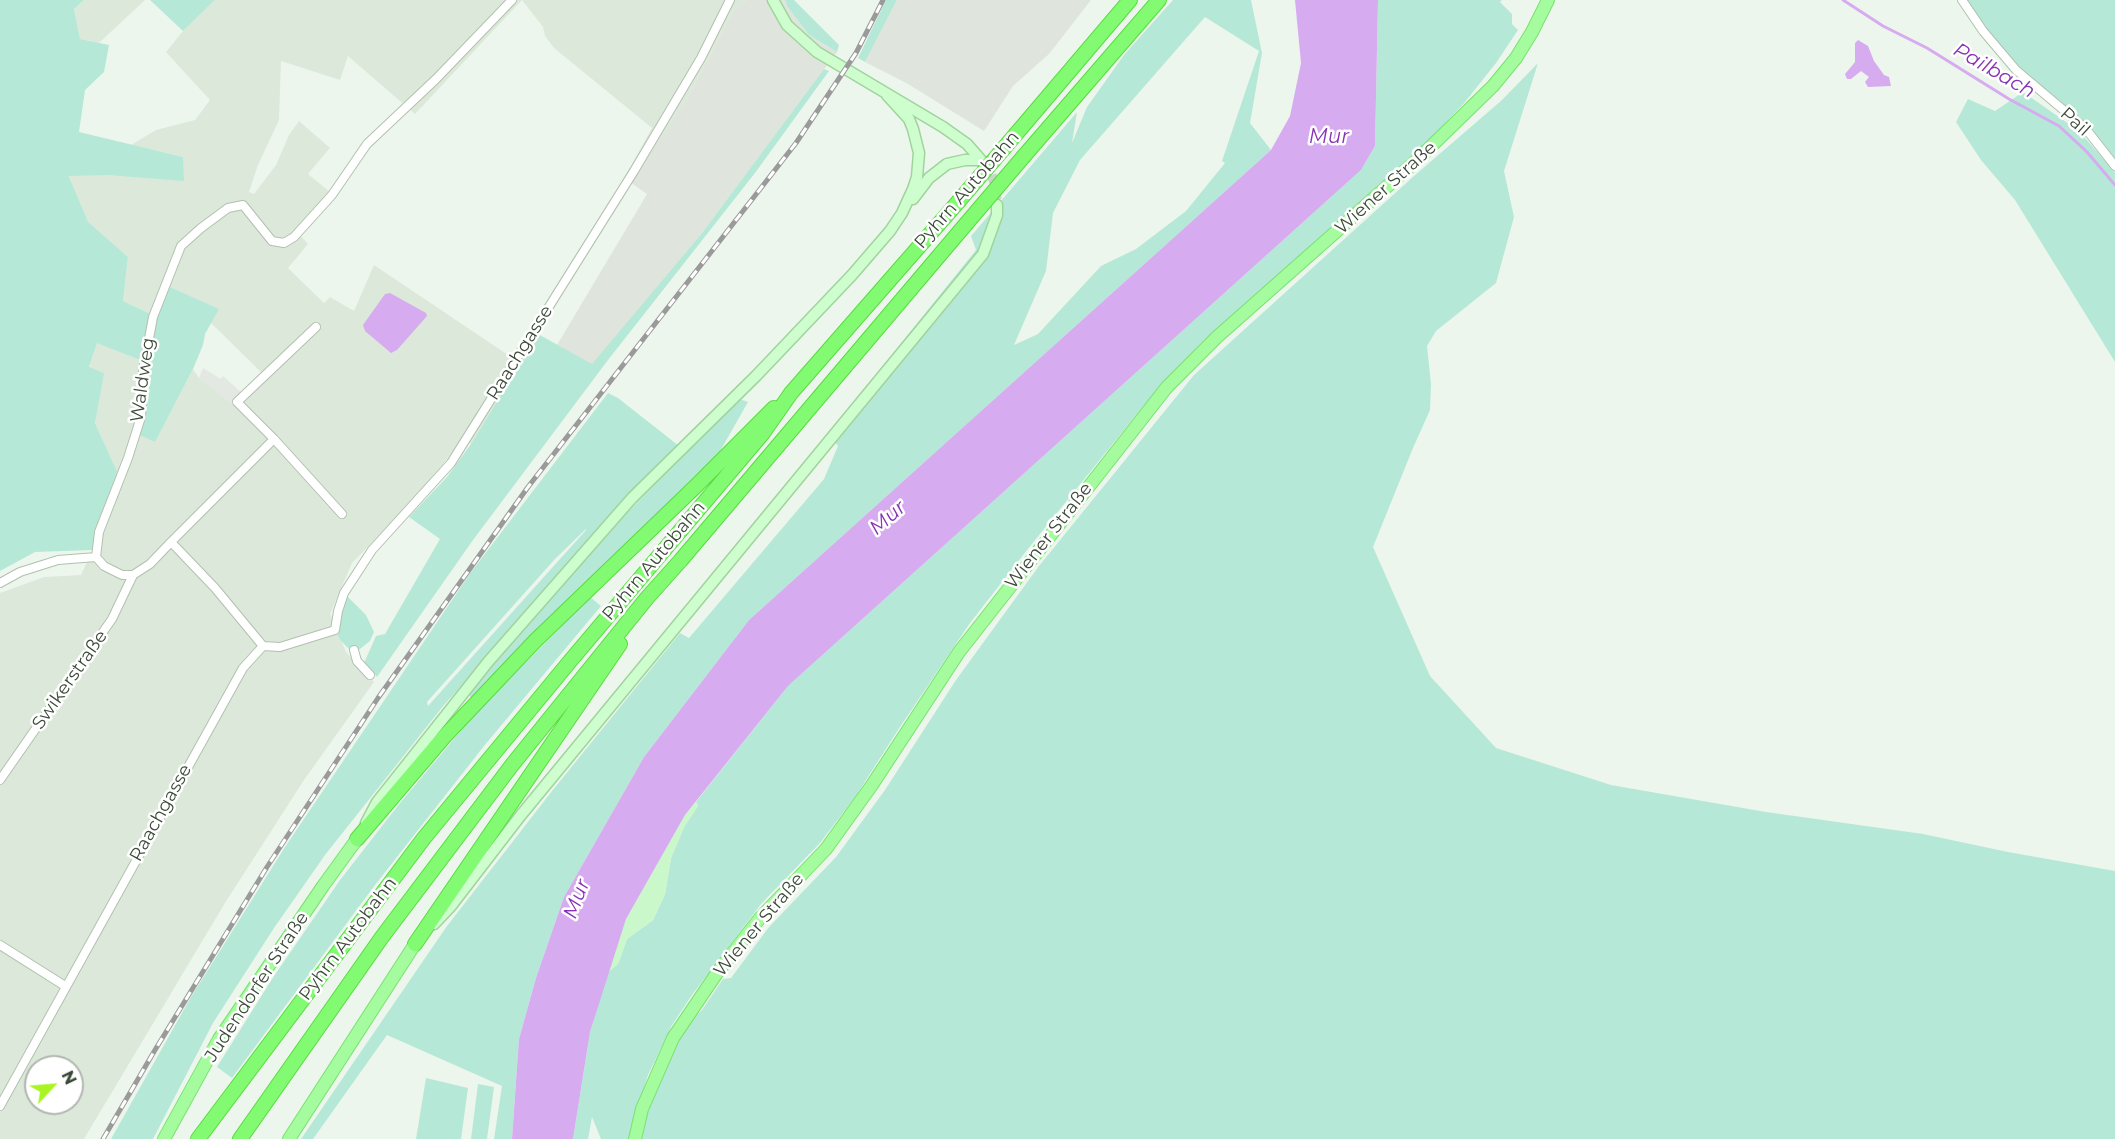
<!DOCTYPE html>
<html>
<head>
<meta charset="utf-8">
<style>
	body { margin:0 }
	#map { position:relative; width:2115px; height:1139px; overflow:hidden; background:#edf6ec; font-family:Montserrat,sans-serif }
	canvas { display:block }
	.north { position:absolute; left:24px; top:1055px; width:60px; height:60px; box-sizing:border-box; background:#fff; border:2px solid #b1b7b0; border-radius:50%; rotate:64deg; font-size:16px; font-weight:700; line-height:24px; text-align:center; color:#3c4a39 }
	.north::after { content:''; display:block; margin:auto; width:21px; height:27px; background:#a9f523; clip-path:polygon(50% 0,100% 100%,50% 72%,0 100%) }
</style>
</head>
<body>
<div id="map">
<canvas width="2115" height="1139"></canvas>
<div class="north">N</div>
</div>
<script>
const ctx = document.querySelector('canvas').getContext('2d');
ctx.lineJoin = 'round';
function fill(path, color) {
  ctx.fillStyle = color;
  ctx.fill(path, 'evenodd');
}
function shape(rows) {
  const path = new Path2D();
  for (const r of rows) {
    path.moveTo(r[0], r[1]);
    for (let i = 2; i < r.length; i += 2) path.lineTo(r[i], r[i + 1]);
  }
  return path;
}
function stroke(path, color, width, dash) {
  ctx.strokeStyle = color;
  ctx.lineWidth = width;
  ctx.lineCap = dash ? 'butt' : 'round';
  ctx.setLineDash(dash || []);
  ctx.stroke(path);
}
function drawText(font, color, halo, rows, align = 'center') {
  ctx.font = font + ' Montserrat,sans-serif';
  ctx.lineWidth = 5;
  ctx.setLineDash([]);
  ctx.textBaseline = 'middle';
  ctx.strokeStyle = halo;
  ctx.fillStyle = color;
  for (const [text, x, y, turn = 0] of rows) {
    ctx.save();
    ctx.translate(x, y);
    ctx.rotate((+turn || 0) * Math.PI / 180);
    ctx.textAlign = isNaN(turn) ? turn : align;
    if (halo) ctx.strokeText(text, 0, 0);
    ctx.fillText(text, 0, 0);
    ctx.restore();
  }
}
fill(shape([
	[84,0,145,0,99,43,80,39,74,9],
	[215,0,746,0,733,11,689,95,664,135,652,128,554,48,545,36,543,27,522,0,415,114,348,56,340,80,281,61,279,120,258,165,249,192,254,194,276,165,289,135,299,121,330,148,308,174,330,192,296,231,308,244,288,268,324,303,330,297,354,311,374,265,520,363,471,444,462,438,444,463,409,505,352,563,330,614,346,652,374,682,304,780,225,903,84,1139,0,1139,0,593,44,577,81,575,101,532,117,471,95,423,103,373,89,368,97,342,140,360,138,413,155,441,193,369,199,378,232,403,261,372,211,323,218,309,168,286,155,316,123,301,128,257,88,223,69,175,108,175,183,157,131,145,156,130,195,120,210,100,166,52,183,31],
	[36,1067,72,1067,72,1103,36,1103]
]), '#dce9da');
fill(shape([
	[746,0,785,0,787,6,809,35,837,52,702,233,592,365,557,345,647,194,624,178,652,128,664,134,689,95,733,11],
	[897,0,1091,0,1049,54,1013,86,984,131,908,84,865,62]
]), '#dfe5dd');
fill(shape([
	[0,0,84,0,74,9,80,39,109,45,104,72,85,90,79,132,183,157,184,181,108,175,69,176,88,222,128,257,123,301,155,316,168,286,219,309,205,334,203,345,193,369,155,442,133,432,138,413,140,360,97,343,89,367,104,373,95,423,117,471,101,532,92,550,35,552,0,571],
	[150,0,215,0,183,31],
	[785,0,794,0,839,45,837,52,809,35,787,6],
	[886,0,897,0,865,62,858,58],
	[1173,0,1251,0,1262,53,1250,123,1271,150,749,620,644,757,564,897,536,978,519,1039,512,1139,494,1139,502,1086,387,1035,313,1139,301,1139,447,926,552,791,680,633,689,638,824,479,838,446,828,434,976,250,971,236,1077,112,1072,143,1087,107,1124,55],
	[1205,17,1259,51,1222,161,1225,163,1186,211,1136,249,1101,266,1038,334,1014,345,1046,271,1053,213,1080,160],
	[1378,0,1502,0,1500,2,1512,14,1512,24,1518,30,1496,63,1465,102,1429,140,1200,344,1141,409,1027,550,970,623,900,727,855,797,820,843,761,904,692,995,672,1025,648,1075,629,1139,601,1139,592,1117,588,1139,573,1139,590,1032,608,972,618,964,627,939,653,920,665,894,671,858,684,827,698,806,696,802,788,686,1361,170,1375,146],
	[1967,0,2115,0,2115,166,2086,129,2033,85,1964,4],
	[1538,63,1504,171,1514,217,1496,283,1436,331,1427,346,1431,384,1430,410,1413,448,1373,547,1430,676,1496,748,1611,785,1766,812,1923,834,2008,852,2115,871,2115,1139,630,1139,650,1076,673,1038,702,1010,723,979,731,978,769,927,836,857,885,790,956,680,1039,566,1194,375,1414,176,1502,100],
	[824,69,829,71,755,173,608,360,473,540,377,677,364,663,376,636,385,634,440,539,409,517,447,477,471,444,538,334,592,364,702,233],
	[2023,92,2079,131,2115,172,2115,362,2015,200,1981,160,1956,122,1968,99,1995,111],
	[608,393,618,398,679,446,444,705,325,855,274,928,213,1023,153,1139,111,1139,191,997,285,847,471,572],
	[586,529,586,530,428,706,427,702,555,559],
	[739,399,748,402,719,453,540,626,472,698,467,694,620,520],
	[344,593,366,615,374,632,370,641,360,649,354,650,349,649,341,641,335,630],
	[590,597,601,606,484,746,375,885,232,1078,217,1067,272,979,340,880,400,803,475,714],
	[426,1078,468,1088,461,1139,416,1139],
	[478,1084,494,1087,487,1139,471,1139]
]), '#b6e8d8');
fill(shape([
	[696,802,698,806,684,827,671,858,665,894,653,920,627,939,618,964,608,972,626,919,685,815]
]), '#caf8ca');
fill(shape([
	[203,368,221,379,223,376,242,393,232,404,199,378]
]), '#e4e8e3');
fill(shape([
	[1295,0,1378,0,1375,146,1361,170,788,686,685,815,626,919,590,1032,573,1139,512,1139,519,1039,536,978,564,897,644,757,749,620,1271,150,1290,116,1301,63],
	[1858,40,1868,46,1874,61,1884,75,1889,77,1891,86,1868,87,1865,82,1869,77,1861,71,1851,79,1847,79,1845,74,1855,62,1855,43],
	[390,293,426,313,427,316,397,350,391,353,365,331,363,325,385,294]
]), '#d6abf0');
stroke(shape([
	[1843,0,1883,26,1927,48,2009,99,2059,126,2087,152,2115,185]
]), '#d6abf0', 3);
stroke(shape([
	[983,163,990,171,995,184,997,205]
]), '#cad4c8', 10, [10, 5]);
const minor = shape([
	[1962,0,1983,31,2016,70,2086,129,2115,166],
	[316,327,237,402,274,439,342,514],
	[171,542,274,439],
	[96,557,99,532,128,458,141,417,143,371,153,317,181,246,201,228,228,208,243,205,272,241,284,243,294,237,332,195,367,144,436,79,512,0],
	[96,557,104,566,122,575,133,575],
	[0,583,20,572,58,560,96,557],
	[354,650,357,661,370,675],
	[0,780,112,619,133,575,150,564,171,542,215,588,263,646,280,647,335,630,338,611,344,593,372,550,451,463,634,171,701,58,730,0],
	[0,945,65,986],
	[0,1106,243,668,263,646]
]);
const secondary = shape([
	[773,0,787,25,817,52,943,127,967,144,981,160],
	[913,199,929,178,947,164,965,160,981,160],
	[366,823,377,802,488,662,632,498,756,376,852,275,890,231,902,213,913,189,917,177,919,153,913,129,909,119,887,95],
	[434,924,451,906,521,815,983,254,997,215,997,205]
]);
const primary = shape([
	[164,1139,219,1039,323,886,357,839],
	[289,1139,415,944],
	[635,1139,642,1109,673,1038,717,973,760,918,826,849,872,785,959,652,1167,387,1217,337,1417,160,1493,86,1516,58,1532,32,1548,0]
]);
const motorway = shape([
	[1016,134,1130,0],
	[1024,156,1159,0],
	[357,839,444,737,535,641,697,485,774,408],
	[415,944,620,644],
	[198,1139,424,838,571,660,763,433,791,393,958,202],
	[240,1139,382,937,512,765,647,598,681,560,966,224]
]);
stroke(minor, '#b1c1ae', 10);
stroke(secondary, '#9fd49c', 13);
stroke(primary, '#77e26d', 14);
stroke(motorway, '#58db40', 16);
stroke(minor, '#fff', 8);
stroke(secondary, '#cffece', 10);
stroke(primary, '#a5fc9e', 12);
stroke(motorway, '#82fb72', 14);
const rail = shape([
	[103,1139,155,1050,267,867,378,698,528,487,796,143,856,53,883,0]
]);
stroke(rail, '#9a9a9a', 5);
stroke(rail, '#fff', 3, [9]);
const motorwayBridge = shape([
	[958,202,1016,134],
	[966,224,1024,156]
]);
stroke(motorwayBridge, '#58db40', 16, []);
stroke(motorwayBridge, '#82fb72', 14);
drawText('18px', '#3c4a39', '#fff', [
	["Pail",2075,122,42],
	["Wiener Straße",1386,188,-42],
	["Pyhrn Autobahn",967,190,-49],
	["Raachgasse",520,353,-58],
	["Waldweg",143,380,-82],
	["Wiener Straße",1049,536,-52],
	["Pyhrn Autobahn",654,561,-50],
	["Swikerstraße",70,680,-55],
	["Raachgasse",161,813,-61],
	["Wiener Straße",759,925,-50],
	["Pyhrn Autobahn",348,939,-53],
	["Judendorfer Straße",257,987,-57]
]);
drawText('italic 20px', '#8633b5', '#fff', [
	["Pailbach",1994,71,30],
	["Mur",1329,137],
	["Mur",888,518,-41],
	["Mur",577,899,-69]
]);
</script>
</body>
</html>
